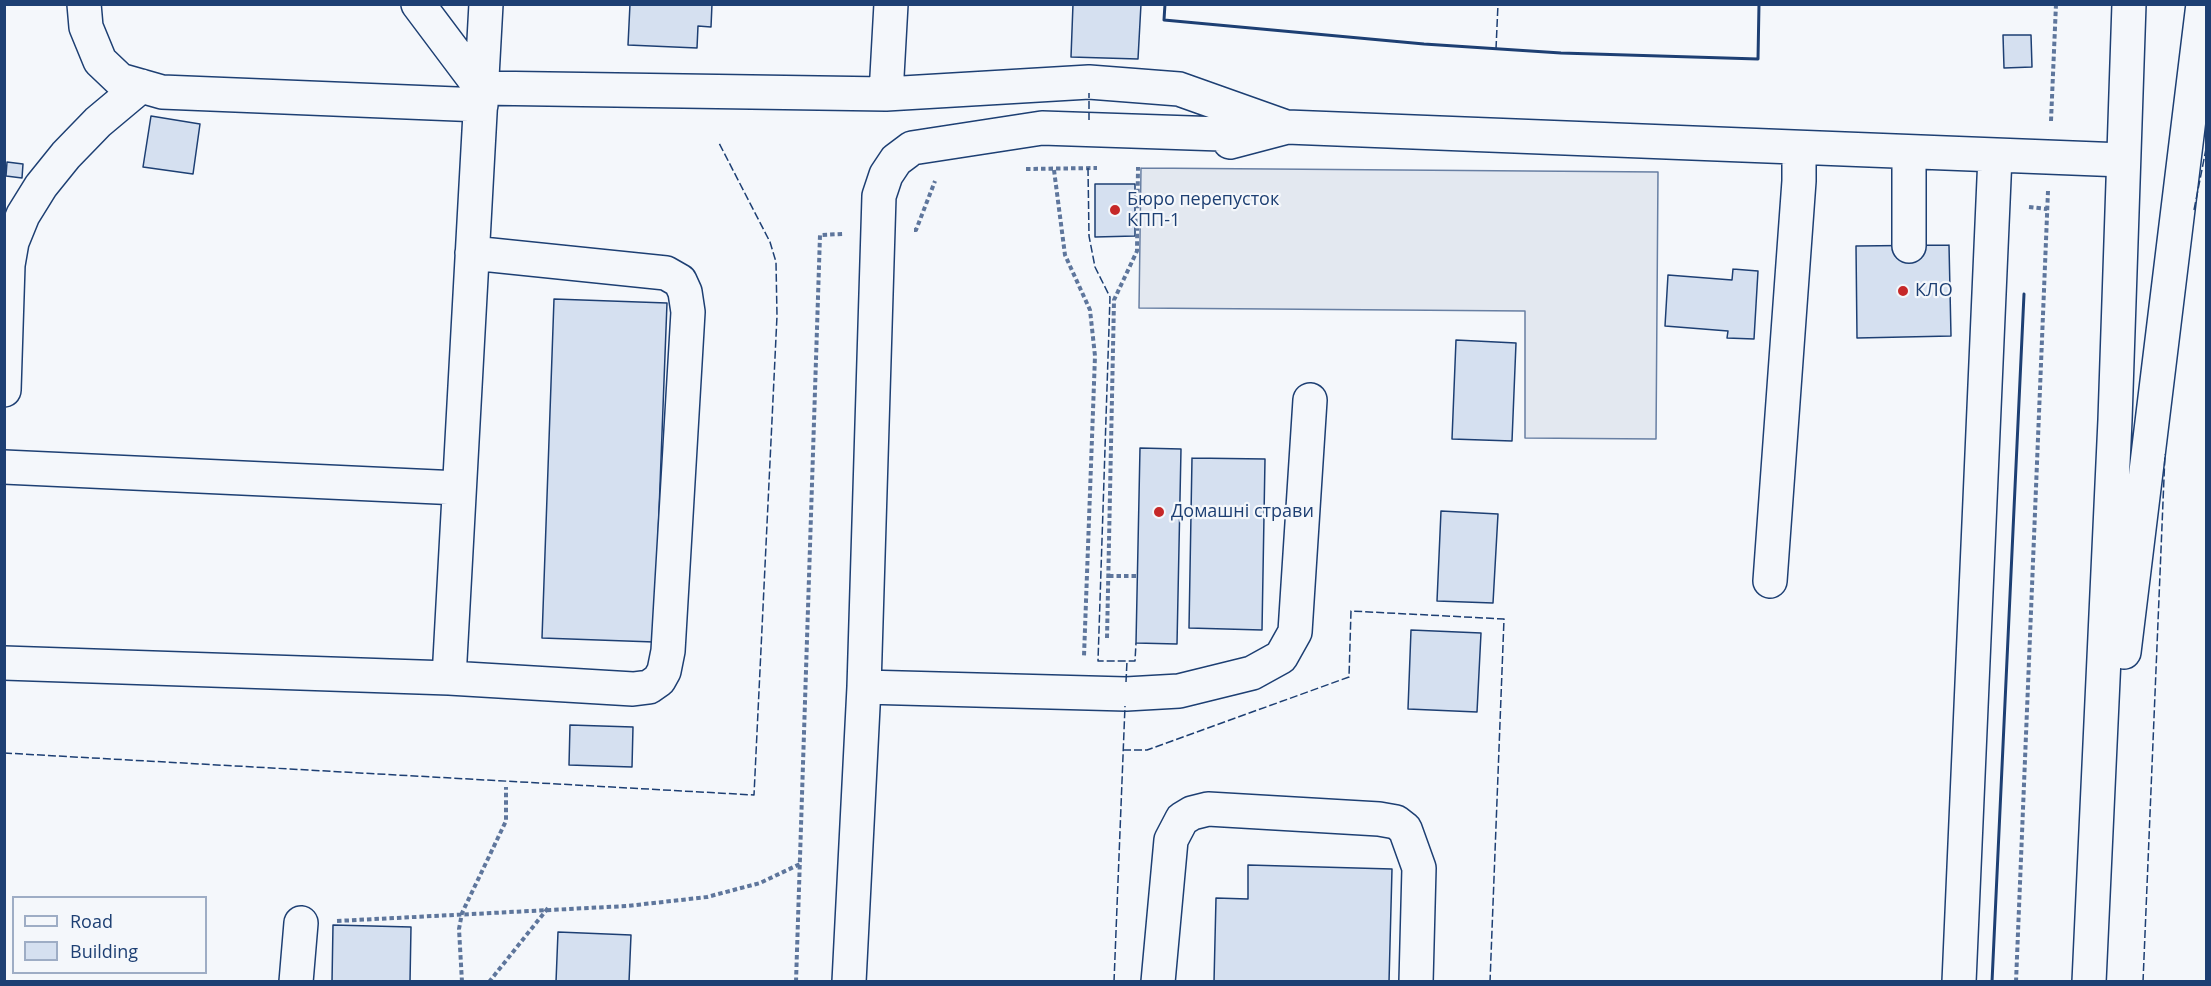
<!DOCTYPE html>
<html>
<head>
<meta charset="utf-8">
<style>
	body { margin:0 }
	#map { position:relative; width:2211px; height:986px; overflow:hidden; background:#f4f7fb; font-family:"Open Sans",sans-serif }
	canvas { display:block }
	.frame { position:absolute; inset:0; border:6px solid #1d3f73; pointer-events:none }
	.legend { position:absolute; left:12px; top:896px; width:195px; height:78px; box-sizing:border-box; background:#f4f7fb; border:2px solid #9eadc5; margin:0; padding:8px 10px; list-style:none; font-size:18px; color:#1d3f73 }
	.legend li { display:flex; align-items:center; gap:12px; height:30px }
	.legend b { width:30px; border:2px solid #9eadc5 }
</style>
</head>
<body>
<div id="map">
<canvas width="2211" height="986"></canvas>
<div class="frame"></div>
<ul class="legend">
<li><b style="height:8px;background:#f4f7fb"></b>Road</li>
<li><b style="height:16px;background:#d5e0f0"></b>Building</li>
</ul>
</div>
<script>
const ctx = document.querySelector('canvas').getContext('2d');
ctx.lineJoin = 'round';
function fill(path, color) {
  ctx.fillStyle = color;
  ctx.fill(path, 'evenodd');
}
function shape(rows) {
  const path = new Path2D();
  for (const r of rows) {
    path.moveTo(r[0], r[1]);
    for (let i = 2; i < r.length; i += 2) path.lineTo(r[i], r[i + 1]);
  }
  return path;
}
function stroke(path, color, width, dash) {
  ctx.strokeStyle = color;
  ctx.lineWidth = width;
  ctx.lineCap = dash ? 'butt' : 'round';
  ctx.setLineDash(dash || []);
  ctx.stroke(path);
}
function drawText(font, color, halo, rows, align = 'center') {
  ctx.font = font + ' "Open Sans",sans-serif';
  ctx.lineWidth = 4.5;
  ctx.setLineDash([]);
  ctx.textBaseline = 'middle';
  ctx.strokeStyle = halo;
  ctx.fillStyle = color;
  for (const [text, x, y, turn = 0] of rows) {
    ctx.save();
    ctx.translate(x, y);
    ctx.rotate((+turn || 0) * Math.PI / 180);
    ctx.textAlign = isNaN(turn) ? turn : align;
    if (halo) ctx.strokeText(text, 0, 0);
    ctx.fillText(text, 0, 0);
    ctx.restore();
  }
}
const parking = shape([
	[1141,168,1658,172,1656,439,1525,438,1525,311,1139,308,1141,168]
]);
fill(parking, '#e3e8f0');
stroke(parking, '#687fa3', 1.5);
const building = shape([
	[630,4,712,4,711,27,698,26,697,48,628,45,630,4],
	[1073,4,1141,4,1138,59,1071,57,1073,4],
	[2003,35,2031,35,2032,67,2004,68,2003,35],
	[151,116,200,124,193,174,143,167,151,116],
	[7,162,23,164,22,178,6,176,7,162],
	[1095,184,1135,184,1135,236,1095,237,1095,184],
	[1949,245,1951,336,1857,338,1856,246,1949,245],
	[1733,269,1758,271,1754,339,1727,338,1728,331,1665,326,1668,275,1732,280,1733,269],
	[554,299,667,303,654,642,542,638,554,299],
	[1456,340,1516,343,1512,441,1452,439,1456,340],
	[1140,448,1181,449,1177,644,1136,643,1140,448],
	[1192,458,1265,459,1262,630,1189,628,1192,458],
	[1441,511,1498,514,1493,603,1437,601,1441,511],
	[1411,630,1481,633,1477,712,1408,709,1411,630],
	[570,725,633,727,632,767,569,765,570,725],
	[1248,865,1392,869,1389,982,1214,982,1216,898,1248,899,1248,865],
	[333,925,411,927,410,982,332,982,333,925],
	[558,932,631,935,629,982,556,982,558,932]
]);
fill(building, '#d5e0f0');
stroke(building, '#1d3f73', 1.5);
const minor = shape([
	[84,4,86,27,100,61,120,80,162,92,481,105],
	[418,4,481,88,886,94,1089,82,1179,89,1286,127],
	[886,94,891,4],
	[1230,142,1287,127,2123,160],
	[1909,246,1909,152],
	[4,390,8,265,12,242,23,215,41,186,66,155,98,122,141,86],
	[4,467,459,488],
	[1770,581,1799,181,1799,148],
	[4,663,449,678,633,689,649,687,659,680,664,671,668,651,688,312,685,292,680,281,666,273,472,253],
	[449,678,486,4],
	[864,687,1126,694,1179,691,1252,673,1281,657,1295,632,1310,400],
	[296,982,301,923],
	[849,982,864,687,879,196,886,175,896,160,912,148,1042,128,1251,135],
	[1158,982,1171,840,1182,819,1192,813,1208,809,1379,819,1396,822,1405,829,1419,868,1416,982],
	[1959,982,1995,156]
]);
const highway = shape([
	[2124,652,2203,4],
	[2089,982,2115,420,2129,4]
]);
stroke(minor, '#1d3f73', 36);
stroke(highway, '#1d3f73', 36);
stroke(shape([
	[2051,121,2056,4],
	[1026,169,1097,168],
	[1054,170,1065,255,1090,310,1095,356,1084,656],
	[2029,207,2047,209],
	[914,230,916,230,935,181],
	[1109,576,1137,576],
	[1107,638,1114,300,1137,251,1138,167],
	[337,921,627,906,707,897,760,883,800,864],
	[462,982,459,929,462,913,506,821,506,787],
	[489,982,548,908],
	[796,982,820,235,843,234],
	[2016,982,2048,191]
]), '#5e769c', 4, [4.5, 3]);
stroke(minor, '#f4f7fb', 33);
stroke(highway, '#f4f7fb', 33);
stroke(shape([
	[1496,49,1498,4],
	[1089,120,1089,93],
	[1088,168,1089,236,1095,267,1110,297,1098,661,1135,661,1136,643],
	[2194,210,2206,149],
	[1126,682,1127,661],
	[1123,750,1147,750,1349,677,1351,611,1504,619,1490,982],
	[4,753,754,795,777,316,776,262,770,242,719,143],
	[1114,982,1125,706],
	[2143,982,2165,454]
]), '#1d3f73', 1.5, [8, 3]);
stroke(shape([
	[1165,4,1164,20,1424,44,1561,53,1758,59,1759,4],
	[1992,982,2024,294]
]), '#1d3f73', 3);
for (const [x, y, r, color] of [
	[1115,210,6,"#c62828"],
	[1903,291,6,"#c62828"],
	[1159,512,6,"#c62828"]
]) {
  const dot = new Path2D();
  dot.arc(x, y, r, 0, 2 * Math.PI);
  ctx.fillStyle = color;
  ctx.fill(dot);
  stroke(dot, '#f4f7fb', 2);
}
drawText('18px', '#1d3f73', '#f4f7fb', [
	["Бюро перепусток",1127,200],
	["КПП-1",1127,221],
	["КЛО",1915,291],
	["Домашні страви",1171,512]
], 'left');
</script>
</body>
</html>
